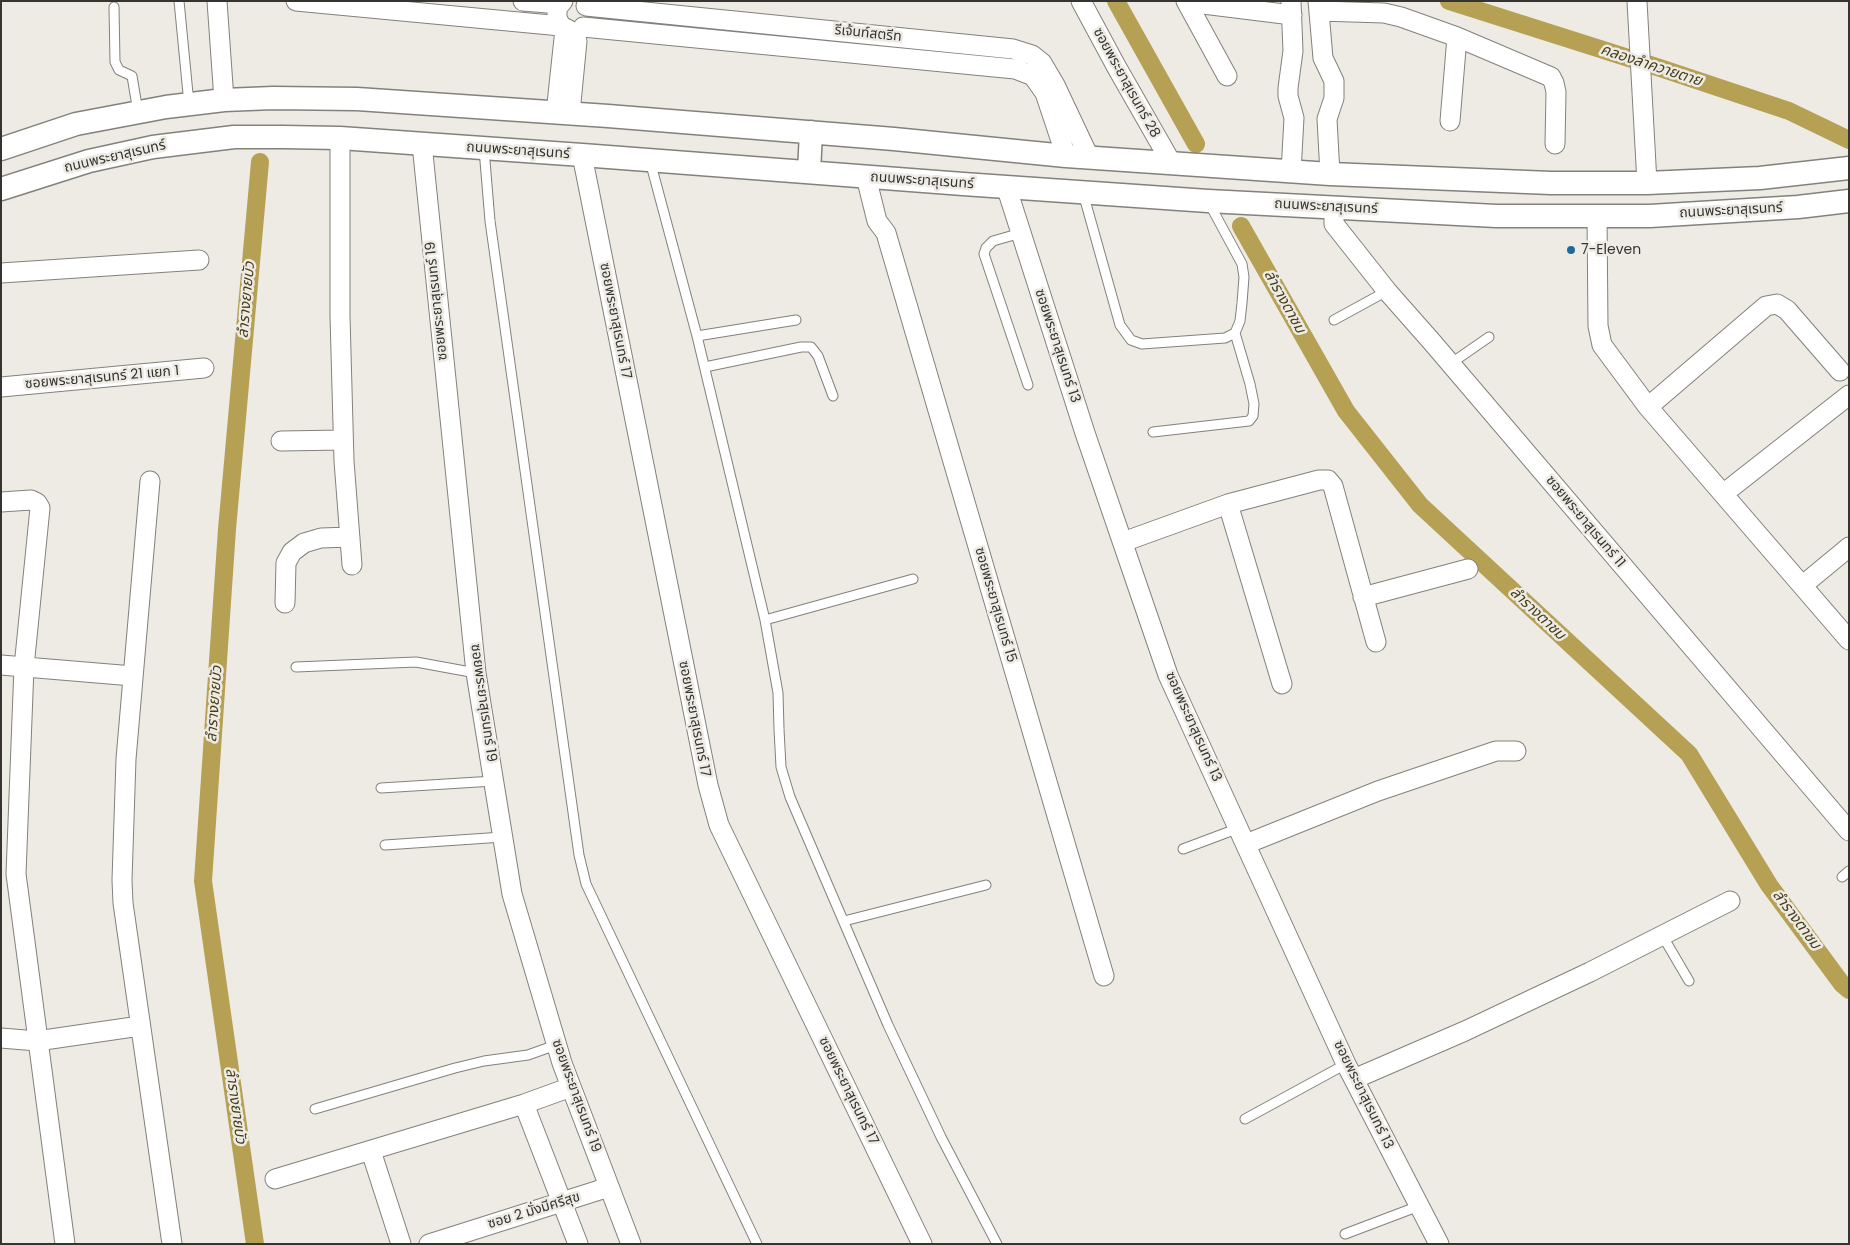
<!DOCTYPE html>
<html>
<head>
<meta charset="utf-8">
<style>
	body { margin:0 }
	#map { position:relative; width:1850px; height:1245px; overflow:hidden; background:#edebe4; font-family:Poppins,sans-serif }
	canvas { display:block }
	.frame { position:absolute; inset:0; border:2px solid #353431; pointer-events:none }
</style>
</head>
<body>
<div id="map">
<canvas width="1850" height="1245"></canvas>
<div class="frame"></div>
</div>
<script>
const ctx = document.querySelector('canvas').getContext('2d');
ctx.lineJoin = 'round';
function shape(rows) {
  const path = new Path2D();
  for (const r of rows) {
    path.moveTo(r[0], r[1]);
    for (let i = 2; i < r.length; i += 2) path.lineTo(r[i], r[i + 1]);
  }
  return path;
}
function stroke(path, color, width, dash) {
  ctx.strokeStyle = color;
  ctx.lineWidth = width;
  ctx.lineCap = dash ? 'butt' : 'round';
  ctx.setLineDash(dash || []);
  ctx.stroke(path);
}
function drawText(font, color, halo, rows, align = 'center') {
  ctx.font = font + ' Poppins,"Noto Sans Thai",sans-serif';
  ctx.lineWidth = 5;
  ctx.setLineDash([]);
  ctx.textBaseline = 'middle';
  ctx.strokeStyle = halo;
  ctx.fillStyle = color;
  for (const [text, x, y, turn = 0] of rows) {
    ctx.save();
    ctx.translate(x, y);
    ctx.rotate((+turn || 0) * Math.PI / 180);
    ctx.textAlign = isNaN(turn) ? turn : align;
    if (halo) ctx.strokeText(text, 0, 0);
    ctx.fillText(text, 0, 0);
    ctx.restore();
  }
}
stroke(shape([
	[1116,1,1196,144],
	[1449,1,1660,68,1789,111,1849,140],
	[1241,226,1346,411,1420,505,1689,754,1769,885,1842,984,1849,990],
	[255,1244,203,881,227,529,260,162]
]), '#b6a053', 18);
const service = shape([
	[179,1,189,104],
	[114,7,115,62,119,70,132,76,138,112],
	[484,149,490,221,579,855,586,884,757,1244],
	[650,161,697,336,765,620,778,693,779,729,781,767,790,797,888,1025,941,1137,997,1244],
	[1083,193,1120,325,1131,340,1142,344,1225,338,1235,333,1240,321,1242,303,1244,277,1242,264,1209,203],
	[1021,233,993,241,986,248,984,254,1028,385],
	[1334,320,1387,291],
	[697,336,796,320],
	[1450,364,1489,337],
	[705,367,801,347,811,347,818,356,833,396],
	[1153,432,1249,421,1253,416,1254,404,1250,384,1235,333],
	[765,620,913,579],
	[296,667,416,662,476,673],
	[381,788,494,781],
	[385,845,503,837],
	[1183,849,1239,828],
	[1842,877,1849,871],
	[844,921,986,885],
	[1662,935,1689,981],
	[315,1109,455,1068,484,1061,528,1055,556,1045],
	[1245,1119,1346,1064],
	[1345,1234,1419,1206]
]);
const minor = shape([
	[217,1,224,100],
	[296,1,561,26],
	[523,1,560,4],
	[563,1,557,8,557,18,561,26,569,30],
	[1081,1,1116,66,1172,164],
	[1186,1,1227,76],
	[1291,1,1293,51,1288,88,1288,96,1294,118,1291,172],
	[1318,1,1323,58,1334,81,1334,98,1327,119,1330,174],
	[1637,1,1647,183],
	[1187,2,1292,15],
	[586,6,1013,49,1032,55,1042,63,1055,85,1089,157],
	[1319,11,1384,13,1401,17,1457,37,1551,77,1554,83,1556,92,1555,144],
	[583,27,1015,69,1033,76,1045,93,1066,156],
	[556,113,565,29],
	[570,113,577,41],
	[1450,121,1457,37],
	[340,138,340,316,344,461,352,565],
	[422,144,476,673,512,894,562,1063,631,1244],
	[582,155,708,785,719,825,922,1244],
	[866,177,877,221,886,233,1104,976],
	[1006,186,1085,433,1168,675,1346,1064,1439,1244],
	[1334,208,1334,224,1387,291,1432,342,1849,831],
	[1597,216,1598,326,1602,345,1648,407,1849,640],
	[1,273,199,260],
	[1,387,204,368],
	[1648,407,1766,306,1777,304,1787,310,1840,371],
	[281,441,343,440],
	[150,481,126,759,122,880,123,903,172,1244],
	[1723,494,1849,395],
	[1,502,31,500,37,503,40,508,24,667,16,874,65,1244],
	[1228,504,1282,684],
	[1123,542,1228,504,1319,480,1328,480,1333,486,1376,642],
	[1803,585,1849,547],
	[1363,597,1468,569],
	[285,603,286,563,292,552,304,543,321,538,350,537],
	[1,665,133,676],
	[1246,844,1378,791,1496,751,1516,751],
	[1,1038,37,1041,140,1026],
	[1354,1079,1465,1031,1590,972,1730,901],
	[524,1104,578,1244],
	[371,1151,401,1244],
	[275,1179,524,1104,571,1087],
	[429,1244,609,1187]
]);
const tertiary = shape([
	[1,149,76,124,166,107,224,100,273,98,357,99,608,116,894,139,1066,156,1330,174,1551,183,1647,183,1760,178,1849,168],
	[809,172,811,132],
	[1,189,89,161,153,147,234,137,283,137,340,138,582,155,963,184,1208,201,1496,216,1650,216,1798,207,1849,201]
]);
stroke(service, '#83817b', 11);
stroke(minor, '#83817b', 21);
stroke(tertiary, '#83817b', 25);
stroke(service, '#fff', 9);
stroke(minor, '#fff', 19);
stroke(tertiary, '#fff', 22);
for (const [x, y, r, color] of [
	[1571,250,5,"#1f699d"]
]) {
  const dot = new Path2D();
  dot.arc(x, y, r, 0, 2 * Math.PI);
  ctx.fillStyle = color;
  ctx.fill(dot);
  stroke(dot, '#edebe4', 2);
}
drawText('14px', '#353431', '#edebe4', [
	["รีเจ้นท์สตรีท",868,34,6],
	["ซอยพระยาสุเรนทร์ 28",1126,83,61],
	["ถนนพระยาสุเรนทร์",518,151,4],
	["ถนนพระยาสุเรนทร์",115,157,-13],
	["ถนนพระยาสุเรนทร์",922,181,4],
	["ถนนพระยาสุเรนทร์",1326,207,3],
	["ถนนพระยาสุเรนทร์",1731,211,-3],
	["ซอยพระยาสุเรนทร์ 19",437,301,-96],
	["ซอยพระยาสุเรนทร์ 17",615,321,79],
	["ซอยพระยาสุเรนทร์ 13",1057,346,72],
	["ซอยพระยาสุเรนทร์ 21 แยก 1",102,378,-5],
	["ซอยพระยาสุเรนทร์ 11",1585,522,50],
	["ซอยพระยาสุเรนทร์ 15",995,605,74],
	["ซอยพระยาสุเรนทร์ 19",483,703,82],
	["ซอยพระยาสุเรนทร์ 17",694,719,79],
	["ซอยพระยาสุเรนทร์ 13",1193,727,66],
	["ซอยพระยาสุเรนทร์ 17",848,1091,64],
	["ซอยพระยาสุเรนทร์ 13",1363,1095,64],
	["ซอยพระยาสุเรนทร์ 19",576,1096,70],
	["ซอย 2 มั่งมีศรีสุข",534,1211,-17]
]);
drawText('14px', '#353431', '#edebe4', [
	["7-Eleven",1581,250]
], 'left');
drawText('italic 15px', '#473d1b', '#edebe4', [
	["คลองลำควายตาย",1651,66,18],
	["ลำรางยายบัว",247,300,-85],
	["ลำรางตาชม",1284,302,61],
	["ลำรางตาชม",1537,614,43],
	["ลำรางยายบัว",215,704,-86],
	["ลำรางตาชม",1796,920,53],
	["ลำรางยายบัว",235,1106,82]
]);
</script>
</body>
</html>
